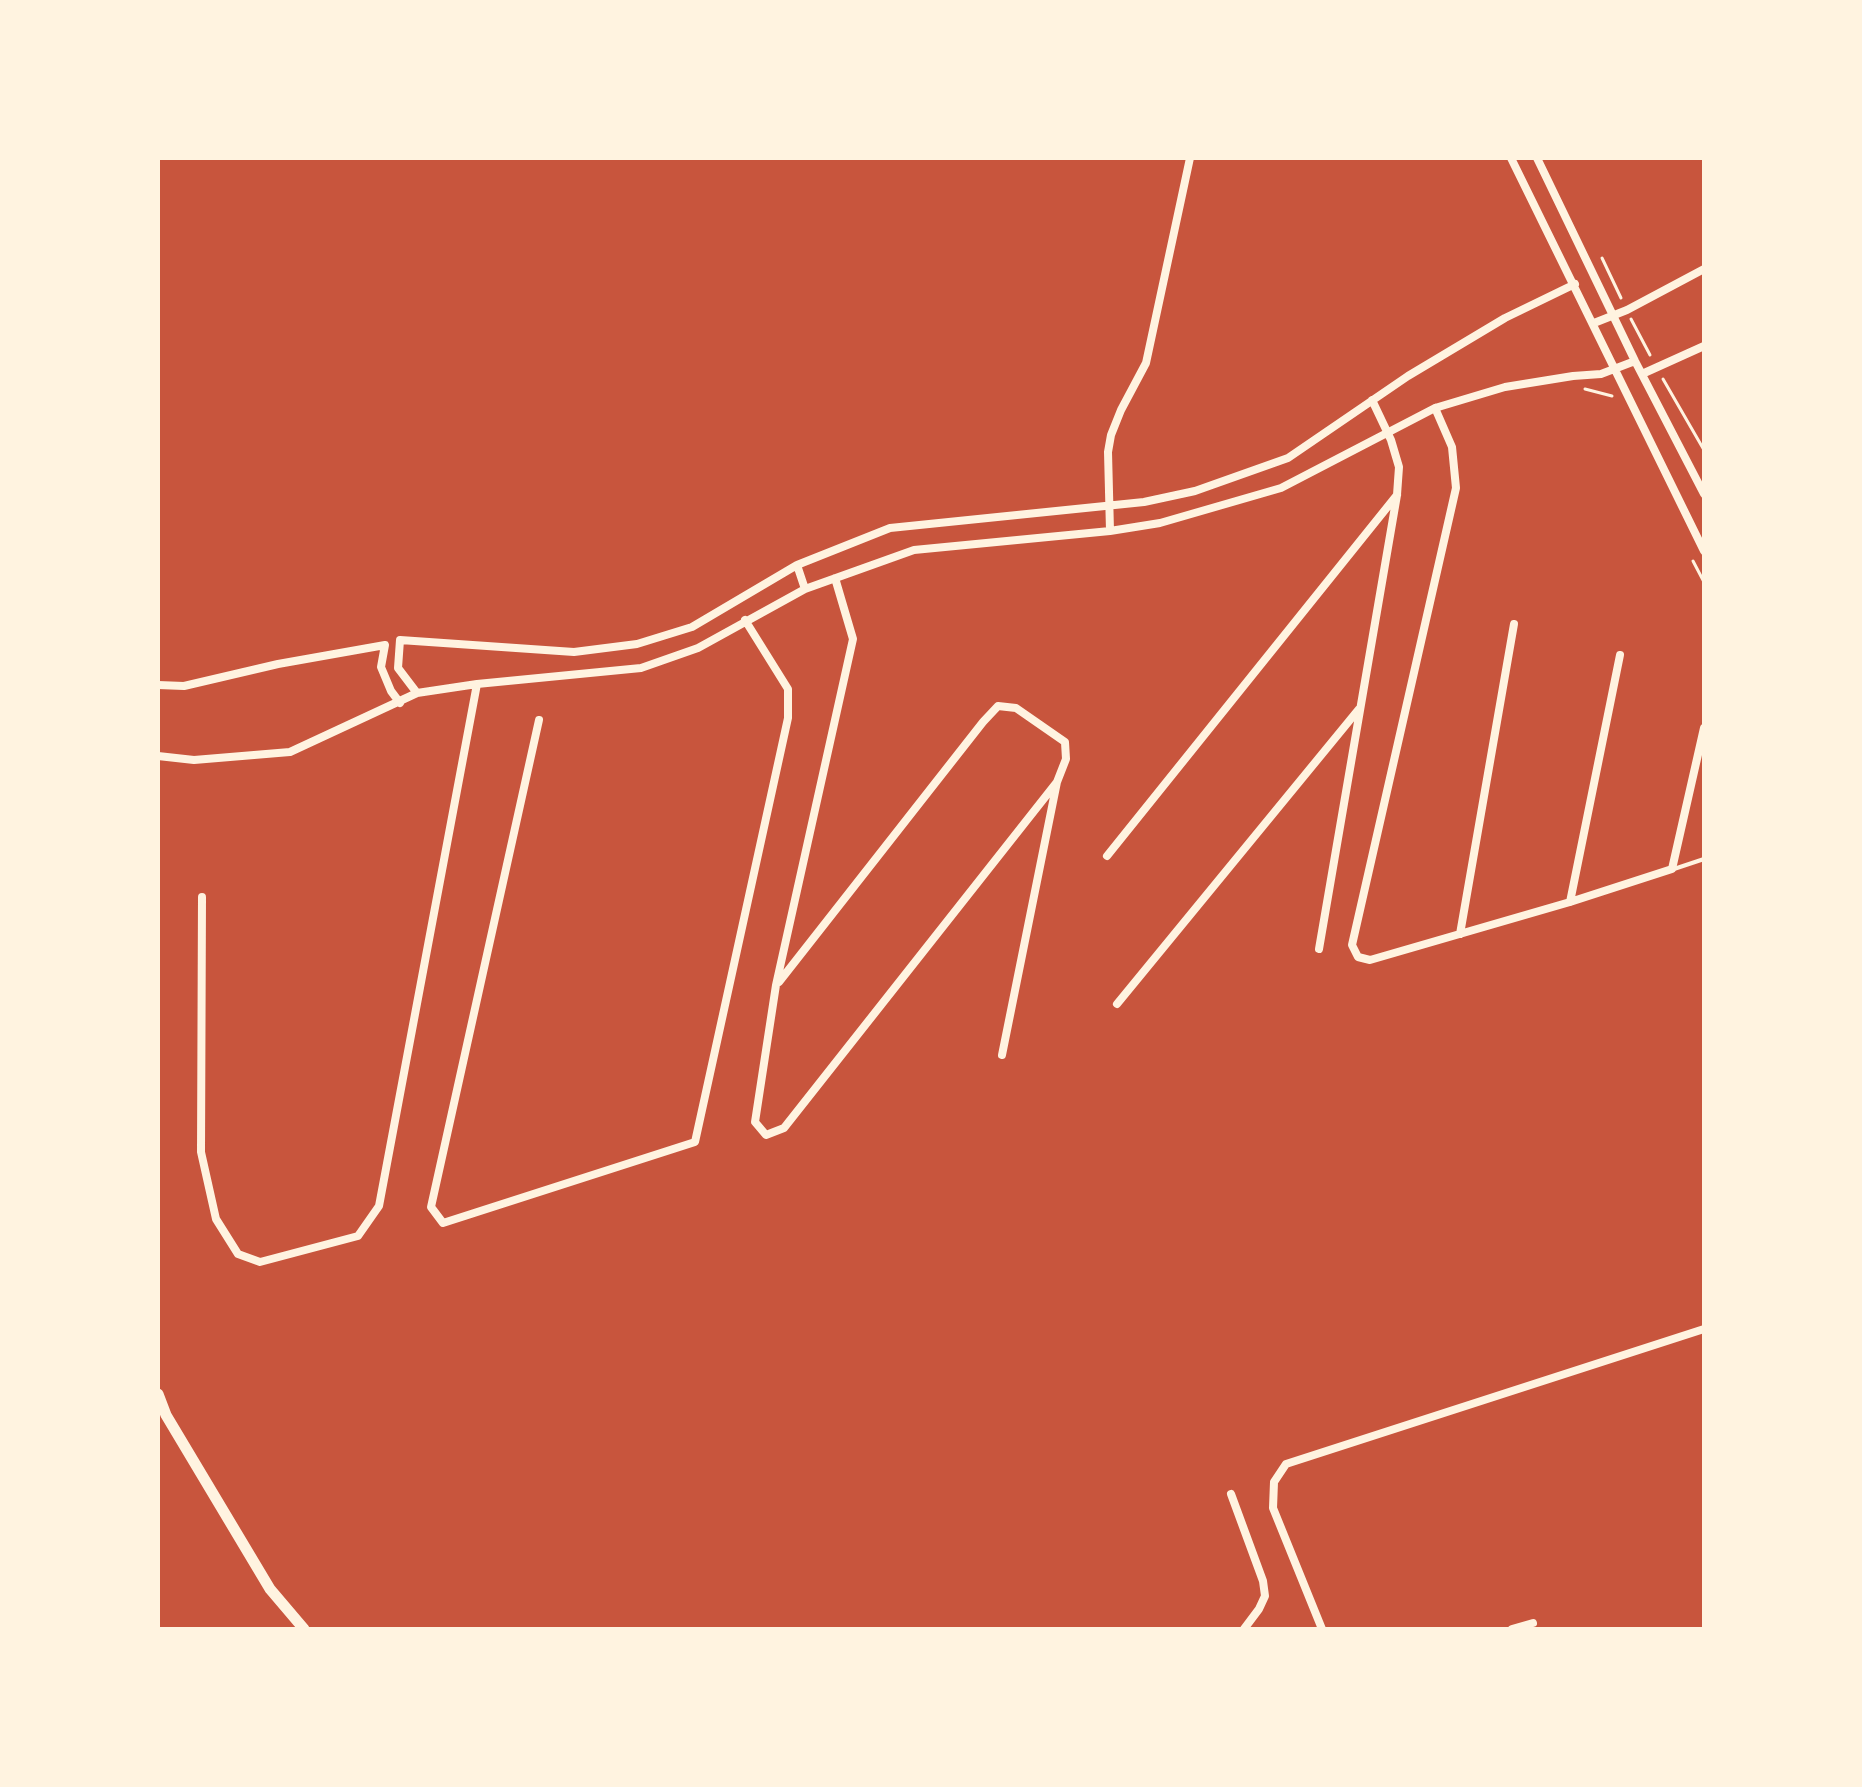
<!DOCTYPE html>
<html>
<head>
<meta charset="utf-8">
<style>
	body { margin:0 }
	#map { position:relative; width:1862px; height:1787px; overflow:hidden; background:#c8553d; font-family:Rubik,sans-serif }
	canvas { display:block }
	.frame { position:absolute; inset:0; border:160px solid #fff3e0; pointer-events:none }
</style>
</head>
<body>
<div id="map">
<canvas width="1862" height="1787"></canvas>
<div class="frame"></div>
</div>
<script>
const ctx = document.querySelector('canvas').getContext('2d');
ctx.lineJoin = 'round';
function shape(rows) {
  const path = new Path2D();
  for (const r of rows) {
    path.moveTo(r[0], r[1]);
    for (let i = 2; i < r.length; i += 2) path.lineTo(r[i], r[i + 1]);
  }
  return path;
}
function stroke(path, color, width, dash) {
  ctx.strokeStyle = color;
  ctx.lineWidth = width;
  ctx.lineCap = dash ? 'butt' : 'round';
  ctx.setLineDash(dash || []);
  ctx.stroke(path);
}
stroke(shape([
	[1602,258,1621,298],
	[1631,319,1650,355],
	[1663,379,1704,450],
	[1585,389,1612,396],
	[1693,561,1704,582]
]), '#fff3e0', 3);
stroke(shape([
	[1674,869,1704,859]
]), '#fff3e0', 4);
stroke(shape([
	[1511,158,1704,551],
	[1537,158,1635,361,1704,494],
	[1594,323,1627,310,1704,269],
	[1642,374,1704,346],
	[1435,408,1452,447,1456,488,1352,945,1358,957,1370,960,1570,902,1672,869,1704,728],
	[1110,531,1108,452,1111,435,1121,410,1146,363,1190,158],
	[797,565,805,589],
	[835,578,853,639,776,985,755,1122,766,1135,784,1128,1057,782],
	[158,685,184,686,278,664,385,645,381,667,391,691,400,703],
	[417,693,398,668,400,640,574,652,637,644,692,627,797,565,890,528,1144,502,1195,491,1288,458,1408,376,1505,318,1575,284],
	[539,720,431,1207,443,1223,695,1142,788,718,788,689,745,620],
	[158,756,194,760,290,752,417,693,477,684,641,668,698,648,805,589,914,550,1110,531,1160,523,1281,488,1435,408,1505,387,1573,376,1601,374,1635,361],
	[1107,856,1397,495],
	[202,897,201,1152,216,1219,238,1254,260,1262,358,1236,379,1206,477,684],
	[1570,902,1620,655],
	[1460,934,1514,624],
	[1319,949,1397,495,1399,467,1391,440,1372,400],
	[779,982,983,722,998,706,1016,708,1065,742,1066,759,1057,782,1002,1055],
	[1117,1004,1359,709],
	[1231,1494,1263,1581,1265,1596,1259,1609,1244,1629],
	[1322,1629,1273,1508,1274,1482,1286,1464,1704,1329],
	[1512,1629,1533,1623]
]), '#fff3e0', 8);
stroke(shape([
	[158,1394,166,1415,270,1589,304,1629]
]), '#fff3e0', 11);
</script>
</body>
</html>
